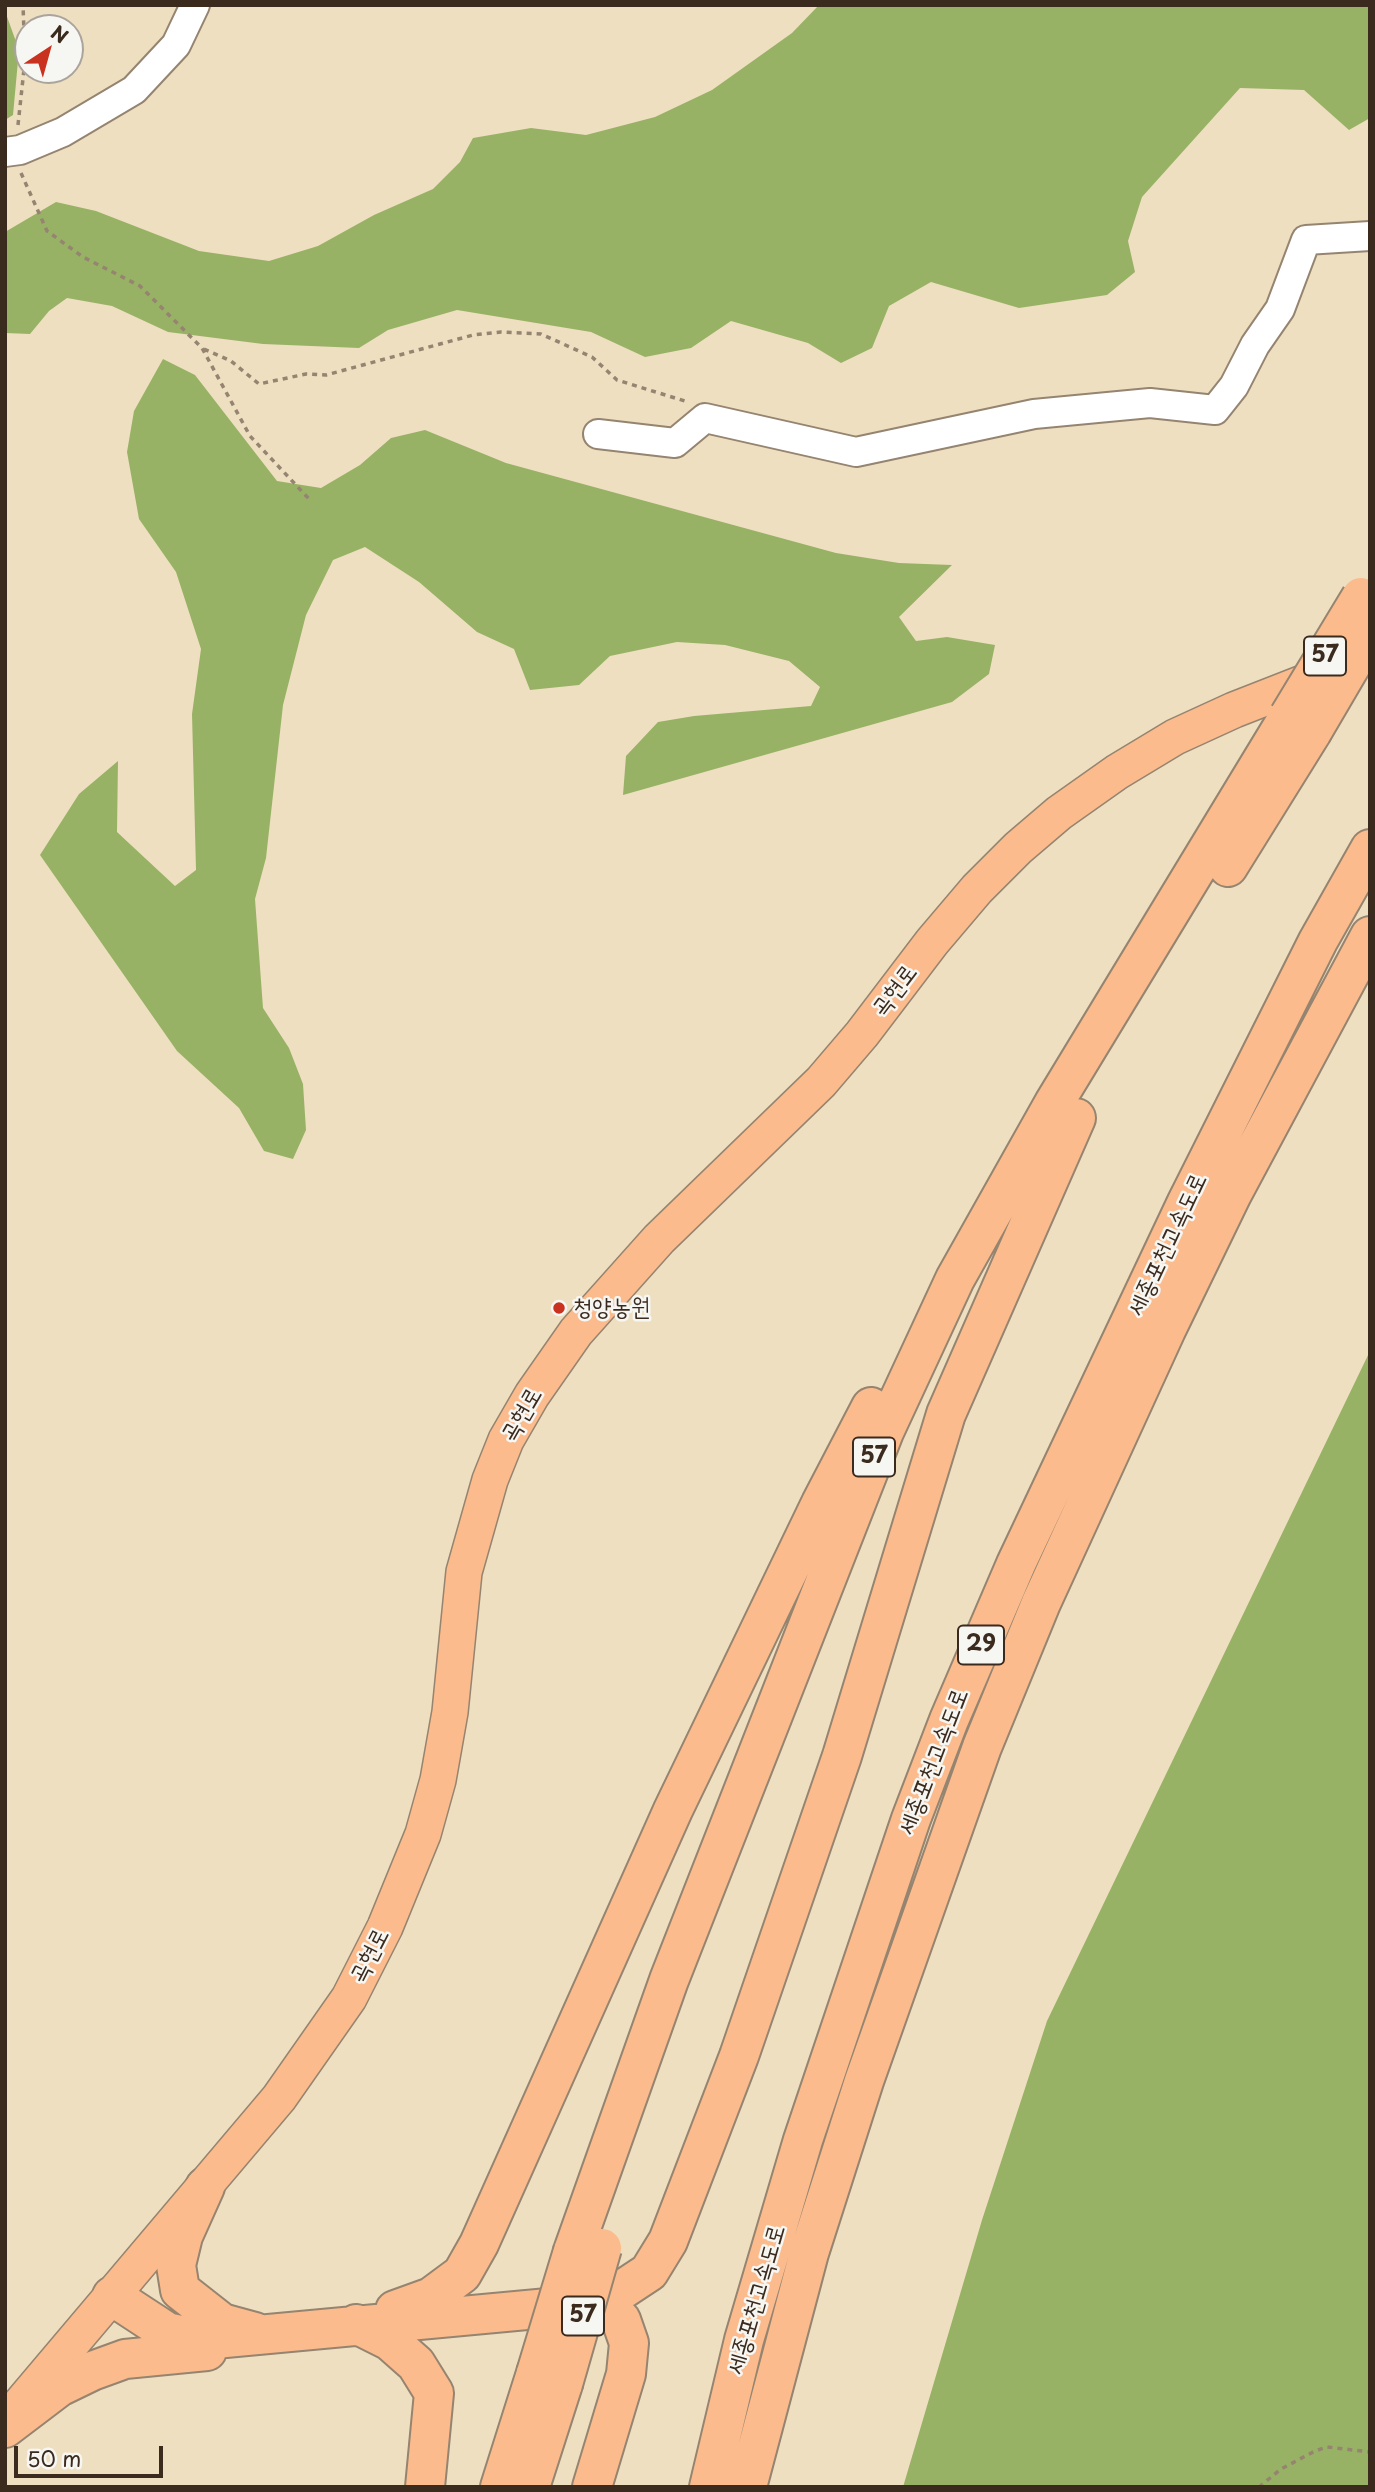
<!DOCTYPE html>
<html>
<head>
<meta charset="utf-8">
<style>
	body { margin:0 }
	#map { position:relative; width:1375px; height:2492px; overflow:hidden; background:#efdfc1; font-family:"Playpen Sans",sans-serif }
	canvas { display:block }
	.frame { position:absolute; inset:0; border:7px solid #3b2a1e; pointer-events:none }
	.north { position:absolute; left:14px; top:14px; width:70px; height:70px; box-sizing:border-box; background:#f6f6f2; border:2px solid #aba49d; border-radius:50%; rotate:36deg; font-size:19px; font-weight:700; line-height:28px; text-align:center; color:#3b2a1e }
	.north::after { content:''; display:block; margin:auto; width:24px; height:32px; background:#c8321e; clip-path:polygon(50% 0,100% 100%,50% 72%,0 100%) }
	.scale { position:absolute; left:14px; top:2446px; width:149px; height:32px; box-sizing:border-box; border:4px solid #3b2a1e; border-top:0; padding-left:9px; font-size:21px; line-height:24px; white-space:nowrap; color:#3b2a1e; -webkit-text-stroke:5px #f6f6f2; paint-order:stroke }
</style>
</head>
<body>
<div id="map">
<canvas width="1375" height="2492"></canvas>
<div class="frame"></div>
<div class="north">N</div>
<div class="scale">50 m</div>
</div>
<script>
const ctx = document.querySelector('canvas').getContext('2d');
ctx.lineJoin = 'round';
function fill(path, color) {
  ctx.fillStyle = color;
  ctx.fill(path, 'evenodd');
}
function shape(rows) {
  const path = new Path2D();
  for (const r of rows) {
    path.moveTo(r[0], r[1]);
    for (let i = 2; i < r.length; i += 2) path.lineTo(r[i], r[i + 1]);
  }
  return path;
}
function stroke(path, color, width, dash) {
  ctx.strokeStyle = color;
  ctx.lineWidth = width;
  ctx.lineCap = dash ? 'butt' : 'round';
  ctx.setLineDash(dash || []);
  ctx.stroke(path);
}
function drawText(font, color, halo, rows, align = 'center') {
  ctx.font = font + ' "Playpen Sans","Poor Story",sans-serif';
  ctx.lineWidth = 5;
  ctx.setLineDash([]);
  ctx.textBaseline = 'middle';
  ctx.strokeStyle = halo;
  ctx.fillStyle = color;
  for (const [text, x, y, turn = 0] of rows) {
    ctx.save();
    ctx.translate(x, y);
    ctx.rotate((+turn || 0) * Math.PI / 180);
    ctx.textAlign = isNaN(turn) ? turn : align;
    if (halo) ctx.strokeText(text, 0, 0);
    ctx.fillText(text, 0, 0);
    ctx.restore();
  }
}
fill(shape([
	[819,5,1370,5,1370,118,1349,130,1304,90,1240,88,1142,197,1128,241,1135,272,1107,295,1019,308,931,282,889,306,872,348,841,363,808,343,731,321,691,348,645,357,591,332,457,310,388,330,359,348,263,344,168,332,112,306,67,298,49,311,30,334,5,333,5,232,56,202,96,211,199,251,269,261,318,246,374,215,433,189,460,162,473,138,531,128,586,135,655,117,712,90,792,33],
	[5,11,19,50,13,115,5,120],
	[163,359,195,375,277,481,321,488,360,465,391,438,425,430,506,463,836,553,899,563,952,565,899,617,916,641,947,637,995,645,989,674,952,702,623,795,626,756,658,722,694,716,811,706,820,687,789,661,725,645,677,642,610,656,579,685,530,690,514,649,477,632,419,582,365,547,333,560,306,615,283,705,266,858,255,899,263,1008,289,1048,303,1084,306,1130,293,1159,264,1151,239,1108,177,1051,40,855,79,794,118,761,117,832,175,886,196,870,192,714,201,649,176,572,139,519,127,452,134,411],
	[1370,1351,1370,2487,903,2487,982,2220,1047,2021]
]), '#98b265');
const minor = shape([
	[5,152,20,150,63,132,134,90,176,45,195,5],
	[598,434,675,443,705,418,856,452,1034,414,1150,403,1215,410,1234,386,1255,345,1280,309,1306,240,1370,236]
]);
const major = shape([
	[17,2408,279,2098,349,1998,385,1927,423,1834,438,1780,450,1712,464,1572,490,1480,506,1440,532,1395,576,1332,659,1239,821,1082,862,1034,932,942,977,889,1018,848,1059,813,1117,772,1175,737,1234,710,1326,674]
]);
const highway = shape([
	[1228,867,1312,732],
	[205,2187,183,2236,176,2265,180,2290,222,2323,255,2332],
	[573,2251,669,1980,884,1432,955,1279,1054,1103,1289,716],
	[112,2296,167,2332,204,2340,602,2303,649,2272,668,2241,739,2056,842,1756,946,1414,1076,1118],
	[395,2310,431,2297,462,2274,479,2244,673,1810,821,1503,871,1407],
	[356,2324,390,2341,416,2364,434,2393,425,2487],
	[5,2428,59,2387,92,2371,125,2359,207,2351],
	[500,2487,536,2373],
	[530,2487,563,2384],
	[592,2487,626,2374,629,2343,621,2320,602,2303],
	[709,2487,744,2340,803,2140,911,1819,949,1720,1016,1564,1186,1204,1318,941,1370,849],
	[747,2487,809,2253,864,2081,982,1747,1041,1603,1166,1330,1232,1194,1370,936]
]);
stroke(minor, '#958470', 32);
stroke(major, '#958470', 38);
stroke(highway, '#958470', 42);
stroke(shape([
	[18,125,25,60,23,5],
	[21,173,47,231,83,257,140,286,202,348,250,436,310,500],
	[204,349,231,361,259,384,306,374,326,375,473,335,501,332,541,334,592,357,617,380,688,402],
	[1259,2487,1281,2469,1315,2451,1327,2447,1370,2452]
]), '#958470', 3.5, [5, 5]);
stroke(minor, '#fff', 28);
stroke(major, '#fbbb8c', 35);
stroke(highway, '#fbbb8c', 38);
const highwayBridge = shape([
	[1289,716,1361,597],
	[1312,732,1370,633],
	[536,2373,573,2251],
	[563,2384,602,2248]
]);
stroke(highwayBridge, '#958470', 42, []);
stroke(highwayBridge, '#fbbb8c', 38);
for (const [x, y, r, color] of [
	[559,1308,7,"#c8321e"]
]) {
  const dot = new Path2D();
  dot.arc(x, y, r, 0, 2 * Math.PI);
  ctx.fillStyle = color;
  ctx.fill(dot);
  stroke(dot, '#f6f6f2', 2.5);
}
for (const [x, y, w] of [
	[1325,656,42],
	[874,1457,42],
	[981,1645,46],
	[583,2316,42]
]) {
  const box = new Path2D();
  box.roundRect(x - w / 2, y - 19.5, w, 39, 5);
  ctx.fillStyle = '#f6f6f2';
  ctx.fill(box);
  stroke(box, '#3b2a1e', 2);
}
drawText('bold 23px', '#3b2a1e', null, [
	["57",1325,656],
	["57",874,1457],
	["29",981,1645],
	["57",583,2316]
]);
drawText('24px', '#3b2a1e', '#f6f6f2', [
	["곡현로",895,991,-53],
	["세종포천고속도로",1168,1245,-65],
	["곡현로",522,1415,-60],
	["세종포천고속도로",934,1762,-69],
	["곡현로",370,1956,-63],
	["세종포천고속도로",757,2300,-74]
]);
drawText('24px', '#3b2a1e', '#f6f6f2', [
	["청양농원",573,1308]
], 'left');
</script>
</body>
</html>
